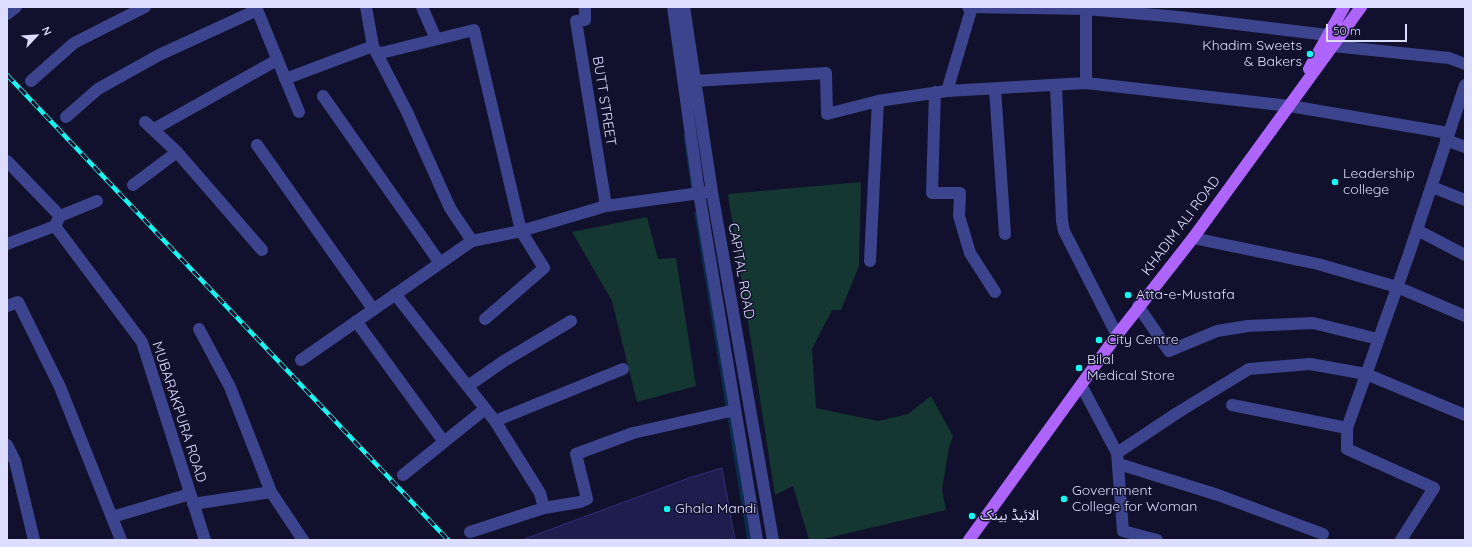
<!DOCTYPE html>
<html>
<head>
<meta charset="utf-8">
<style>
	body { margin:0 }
	#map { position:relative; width:1472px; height:547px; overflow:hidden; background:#12112d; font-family:Quicksand,sans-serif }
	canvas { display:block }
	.frame { position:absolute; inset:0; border:8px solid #dddeff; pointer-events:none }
	.north { position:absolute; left:16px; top:16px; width:40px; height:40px; -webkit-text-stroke:3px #12112d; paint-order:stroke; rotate:65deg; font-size:11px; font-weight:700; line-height:16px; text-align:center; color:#dddeff }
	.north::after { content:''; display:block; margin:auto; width:14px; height:18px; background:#dddeff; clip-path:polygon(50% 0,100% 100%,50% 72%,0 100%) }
	.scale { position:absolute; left:1326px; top:24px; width:81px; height:18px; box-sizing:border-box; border:2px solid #dddeff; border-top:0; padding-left:5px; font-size:12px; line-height:14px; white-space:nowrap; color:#dddeff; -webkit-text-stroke:3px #12112d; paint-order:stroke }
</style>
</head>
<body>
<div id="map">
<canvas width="1472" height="547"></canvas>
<div class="frame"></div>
<div class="north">N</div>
<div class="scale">50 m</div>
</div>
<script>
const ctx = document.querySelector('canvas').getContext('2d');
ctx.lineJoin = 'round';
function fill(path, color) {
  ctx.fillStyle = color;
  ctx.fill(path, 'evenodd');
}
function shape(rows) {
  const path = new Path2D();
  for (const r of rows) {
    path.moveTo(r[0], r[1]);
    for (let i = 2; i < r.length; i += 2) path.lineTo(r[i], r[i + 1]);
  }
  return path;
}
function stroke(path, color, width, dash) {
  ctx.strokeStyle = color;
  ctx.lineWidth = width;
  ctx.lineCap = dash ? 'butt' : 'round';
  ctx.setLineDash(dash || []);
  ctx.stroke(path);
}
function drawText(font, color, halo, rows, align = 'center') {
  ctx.font = font + ' Quicksand,"Noto Sans Arabic",sans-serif';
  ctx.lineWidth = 3;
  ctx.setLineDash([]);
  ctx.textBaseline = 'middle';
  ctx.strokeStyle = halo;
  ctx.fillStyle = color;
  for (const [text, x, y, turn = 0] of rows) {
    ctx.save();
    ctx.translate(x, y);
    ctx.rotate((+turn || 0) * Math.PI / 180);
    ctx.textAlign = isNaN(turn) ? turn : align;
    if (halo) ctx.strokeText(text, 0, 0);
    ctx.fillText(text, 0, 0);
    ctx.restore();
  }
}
fill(shape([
	[861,182,859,266,841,310,832,310,812,349,816,408,878,421,908,414,931,396,953,436,949,447,942,490,946,510,819,540,809,540,793,486,775,495,728,194],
	[647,217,658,259,676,258,696,386,637,402,612,301,572,232]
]), '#143731');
stroke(shape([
	[685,136,693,189],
	[696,213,749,540]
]), '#0a2c4d', 3.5);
const building = shape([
	[722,468,735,540,522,540,689,478,722,468]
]);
fill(building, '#1f1d4e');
stroke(building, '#322e7b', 1);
stroke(shape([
	[256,7,299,112],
	[366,7,373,46,407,112,450,208,472,241],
	[422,7,436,39],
	[585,7,585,20,576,21,606,206],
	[673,7,699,193,757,540],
	[684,7,712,192,773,540],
	[968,7,1086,9,1179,17,1327,35],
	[7,14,16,7],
	[1333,46,1449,58,1465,64],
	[377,54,474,30,521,231,544,268,485,319],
	[285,79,373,46],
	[31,81,74,43,145,7],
	[695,81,826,73,827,114,878,101,947,91,1086,83,1290,106,1448,133],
	[1086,83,1086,7],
	[1056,86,1062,221,1064,231,1117,335],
	[995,89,1005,234],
	[947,91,972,7],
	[935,92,932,193,960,193,959,216,970,253,995,292],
	[323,96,440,263],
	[66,117,98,89,159,55,257,10],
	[145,122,177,152,262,250],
	[154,129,277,60],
	[1446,140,1465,147],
	[257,145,373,309],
	[7,161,60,216,55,226],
	[133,185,177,152],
	[1432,187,1465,200],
	[60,216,97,201],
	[1417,230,1465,255],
	[1193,238,1318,264,1397,287,1465,316],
	[7,244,55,226,142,342,205,540],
	[870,261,878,101],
	[395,294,495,421,540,493,544,508],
	[7,306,18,302,60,387,121,540],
	[1138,306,1169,351,1217,331,1248,326,1313,323,1378,339],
	[356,321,444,442],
	[199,329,230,387,271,492,303,540],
	[301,360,472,241,521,231,606,206,707,192],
	[1081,385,1117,453,1123,531,1157,540],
	[468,386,504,361,571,321],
	[1232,405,1347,428],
	[495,421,623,369],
	[7,445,15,461,34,540],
	[1117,453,1177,413,1249,369,1310,364,1366,374,1465,415],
	[1119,464,1218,495,1323,534],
	[403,475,485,409],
	[193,504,271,492],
	[112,517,190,494],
	[470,532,544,508,580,502,587,499,576,454,633,433,735,410],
	[1401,540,1434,488,1347,449,1347,428,1409,254,1465,85]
]), '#3b448d', 12);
stroke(shape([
	[1309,69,1344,7],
	[969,540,1117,335,1193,238,1361,7]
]), '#ae64ff', 12);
const rail = shape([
	[7,75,448,540]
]);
stroke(rail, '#09fff3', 4.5);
stroke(rail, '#12112d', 3, [9]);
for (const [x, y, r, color] of [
	[1310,54,4,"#09fff3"],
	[1335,182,4,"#09fff3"],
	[1128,295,4,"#09fff3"],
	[1099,340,4,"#09fff3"],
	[1079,368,4,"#09fff3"],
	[1064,499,4,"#09fff3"],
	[667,509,4,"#09fff3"],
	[972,516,4,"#09fff3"]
]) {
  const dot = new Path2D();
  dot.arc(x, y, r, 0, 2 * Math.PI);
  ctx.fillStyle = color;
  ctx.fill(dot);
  stroke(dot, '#12112d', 1.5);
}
drawText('14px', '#dddeff', '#12112d', [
	["Khadim Sweets",1302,46,"right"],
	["& Bakers",1302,62,"right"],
	["Leadership",1343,174],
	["college",1343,190],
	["Atta-e-Mustafa",1136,295],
	["City Centre",1107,340],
	["Bilal",1087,360],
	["Medical Store",1087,376],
	["Government",1072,491],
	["College for Woman",1072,507],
	["Ghala Mandi",675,509],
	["الائیڈ بینک",980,516]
], 'left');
drawText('14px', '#dddeff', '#12112d', [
	["BUTT STREET",604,101,81],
	["KHADIM ALI ROAD",1181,226,-53],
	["CAPITAL ROAD",741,271,80],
	["MUBARAKPURA ROAD",179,412,72]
]);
</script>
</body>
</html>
